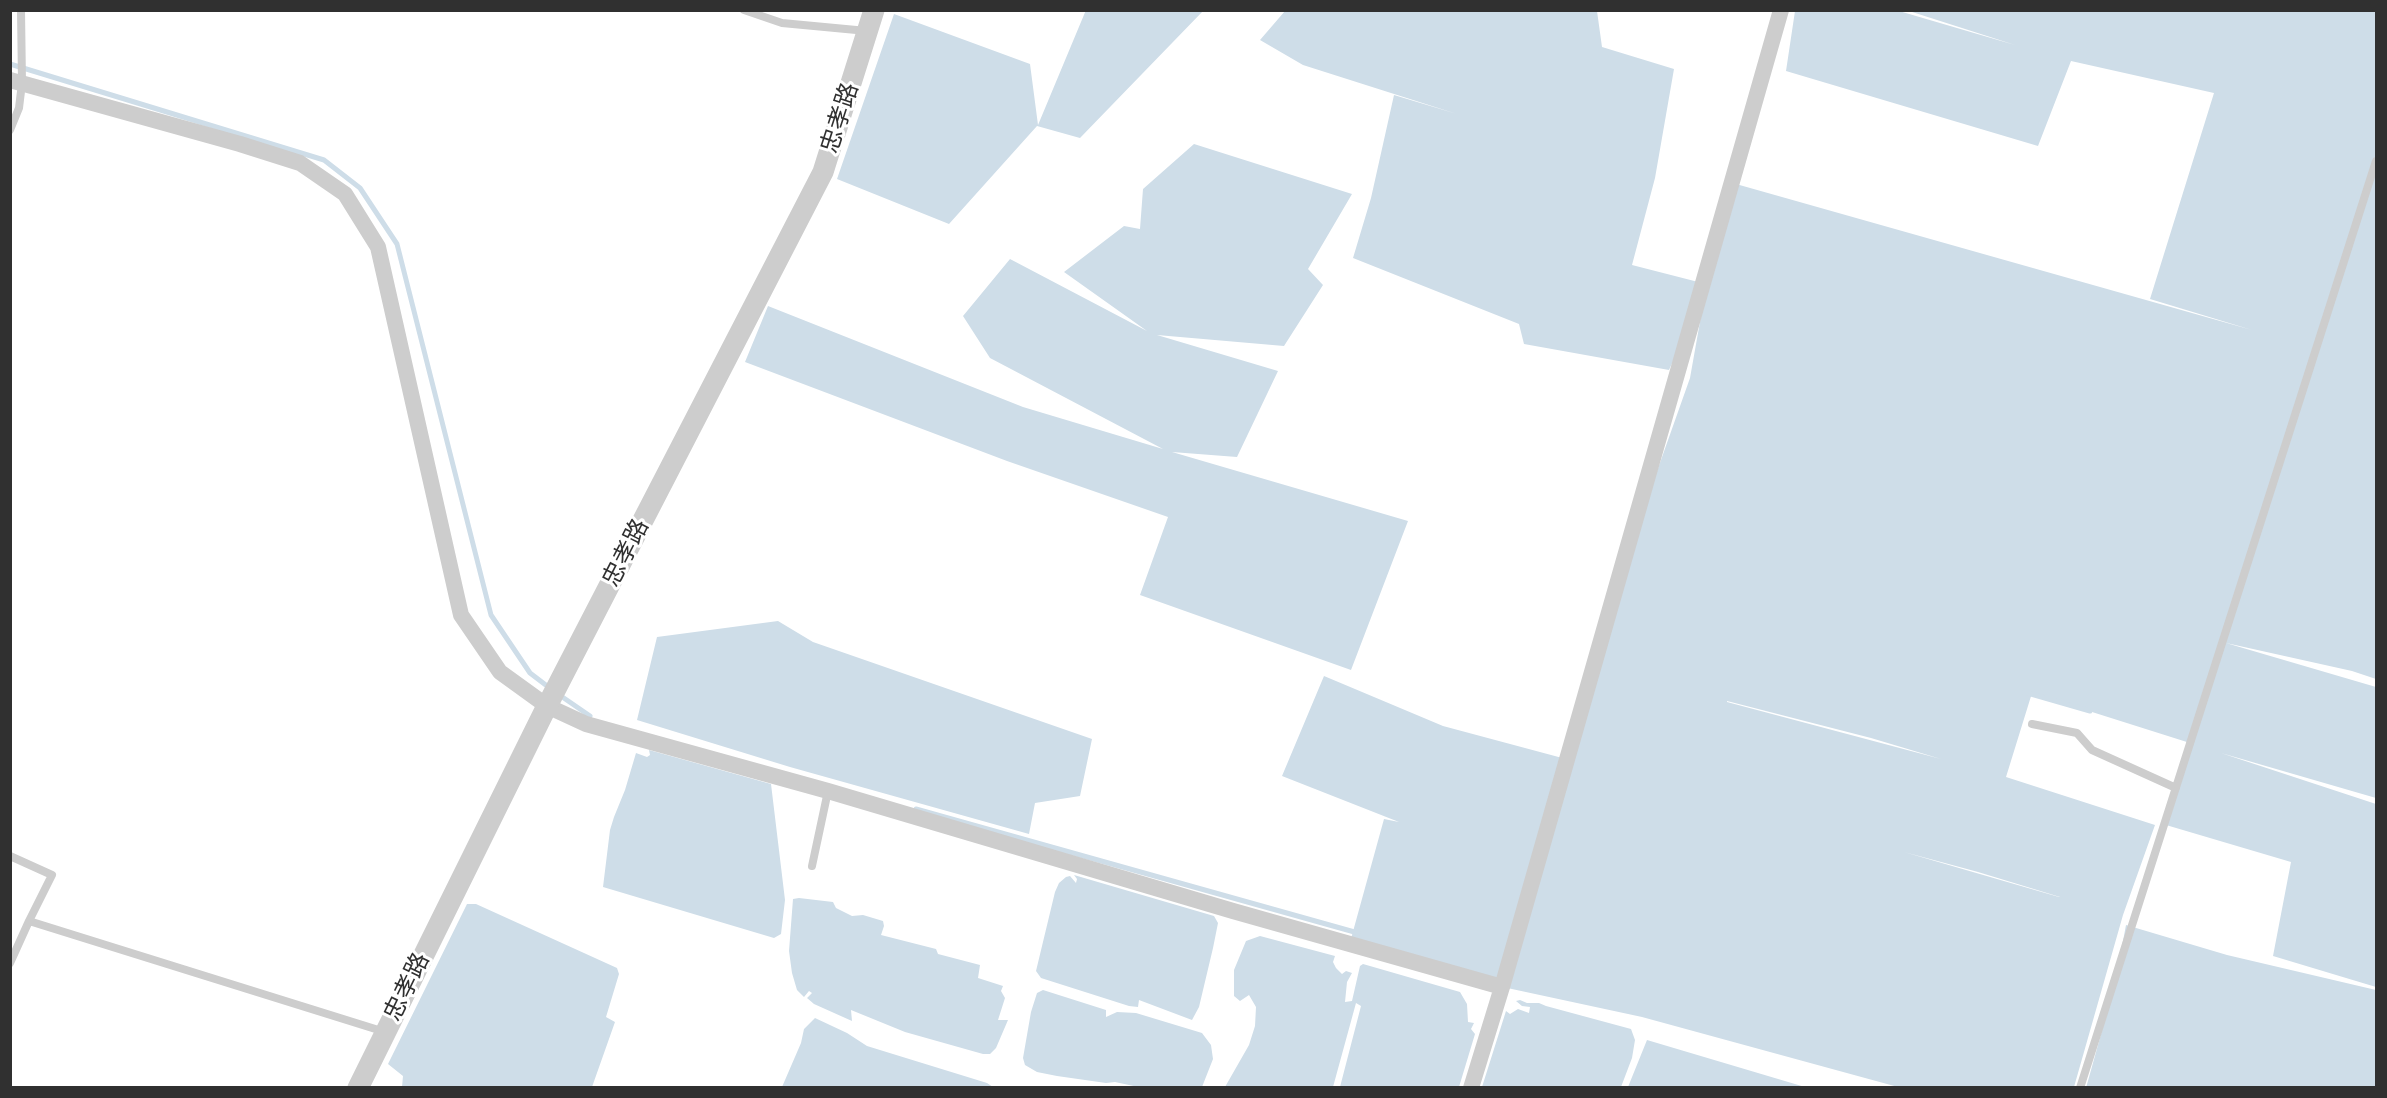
<!DOCTYPE html>
<html>
<head>
<meta charset="utf-8">
<style>
	body { margin:0 }
	#map { position:relative; width:2387px; height:1098px; overflow:hidden; background:#fff; font-family:"Alegreya Sans",sans-serif }
	canvas { display:block }
	.frame { position:absolute; inset:0; border:12px solid #303030; pointer-events:none }
</style>
</head>
<body>
<div id="map">
<canvas width="2387" height="1098"></canvas>
<div class="frame"></div>
</div>
<script>
const ctx = document.querySelector('canvas').getContext('2d');
ctx.lineJoin = 'round';
function fill(path, color) {
  ctx.fillStyle = color;
  ctx.fill(path, 'evenodd');
}
function shape(rows) {
  const path = new Path2D();
  for (const r of rows) {
    path.moveTo(r[0], r[1]);
    for (let i = 2; i < r.length; i += 2) path.lineTo(r[i], r[i + 1]);
  }
  return path;
}
function stroke(path, color, width, dash) {
  ctx.strokeStyle = color;
  ctx.lineWidth = width;
  ctx.lineCap = dash ? 'butt' : 'round';
  ctx.setLineDash(dash || []);
  ctx.stroke(path);
}
function drawText(font, color, halo, rows, align = 'center') {
  ctx.font = font + ' "Alegreya Sans","Noto Sans TC",sans-serif';
  ctx.lineWidth = 6;
  ctx.setLineDash([]);
  ctx.textBaseline = 'middle';
  ctx.strokeStyle = halo;
  ctx.fillStyle = color;
  for (const [text, x, y, turn = 0] of rows) {
    ctx.save();
    ctx.translate(x, y);
    ctx.rotate((+turn || 0) * Math.PI / 180);
    ctx.textAlign = isNaN(turn) ? turn : align;
    if (halo) ctx.strokeText(text, 0, 0);
    ctx.fillText(text, 0, 0);
    ctx.restore();
  }
}
fill(shape([
	[1086,10,1203,11,1080,138,1037,126,949,224,837,179,894,14,1030,64,1038,125],
	[1285,11,1597,11,1602,47,1674,69,1655,178,1632,265,1706,284,1736,184,2252,330,2150,299,2214,93,2071,61,2038,146,1786,71,1795,11,1899,11,2015,45,1909,11,2376,11,2376,679,2352,671,2226,643,2376,687,2376,798,2221,753,2376,804,2376,987,2273,956,2291,862,2166,825,2190,743,2032,693,2006,777,2155,825,2123,915,2074,1087,1898,1087,1642,1017,1498,986,1349,946,1384,819,1399,822,1282,776,1324,676,1443,726,1566,759,1622,570,1690,378,1706,288,1669,370,1524,344,1519,324,1353,258,1371,198,1394,95,1457,114,1303,65,1260,40],
	[1727,701,1871,738,1941,759,1727,702],
	[1904,852,1978,872,2060,897,2059,897],
	[1194,144,1352,194,1308,269,1323,285,1284,346,1157,335,1278,371,1237,457,1172,452,1408,521,1351,670,1140,595,1168,517,1007,461,745,362,768,306,1023,407,1163,449,990,358,963,316,1010,259,1147,331,1064,272,1124,226,1140,229,1143,189],
	[778,621,813,642,1092,739,1080,796,1035,803,1029,834,790,767,637,720,657,637],
	[649,750,771,784,785,900,781,934,774,938,603,887,610,830,614,817,625,790,636,753,647,757,650,755],
	[1074,875,1214,916,1218,923,1213,948,1199,1007,1192,1020,1139,1000,1138,1007,1129,1006,1041,978,1036,971,1055,892,1059,883,1066,877,1070,876,1076,883,1077,879],
	[799,898,833,902,836,908,852,916,863,915,883,921,884,926,881,935,936,949,938,954,980,965,978,978,1003,986,1001,991,1005,998,998,1020,1008,1020,996,1048,990,1054,983,1054,905,1032,851,1010,852,1021,814,1004,807,998,812,993,809,991,804,997,797,990,792,973,789,951,793,899],
	[467,904,476,904,617,968,619,974,606,1017,615,1022,592,1087,402,1087,403,1076,388,1064],
	[2126,925,2227,955,2376,990,2376,1087,2086,1088,2115,984],
	[1260,936,1335,956,1333,962,1336,968,1342,974,1346,971,1352,973,1347,982,1345,1002,1352,1001,1360,966,1363,964,1460,992,1467,1004,1468,1022,1474,1023,1471,1029,1475,1034,1459,1087,1340,1087,1361,1006,1356,1003,1333,1087,1225,1087,1249,1045,1255,1026,1256,1007,1249,995,1240,1001,1234,996,1234,970,1246,941],
	[1043,990,1106,1010,1106,1017,1117,1012,1136,1013,1202,1033,1211,1045,1213,1059,1202,1087,1143,1088,1115,1082,1106,1083,1057,1076,1037,1072,1025,1065,1023,1058,1031,1012,1037,993],
	[1520,1000,1527,1003,1539,1003,1546,1006,1631,1029,1635,1040,1632,1058,1621,1087,1482,1087,1506,1011,1510,1014,1518,1009,1529,1013,1530,1007,1522,1006,1516,1001],
	[815,1018,847,1033,867,1046,987,1083,993,1087,782,1087,801,1043,804,1029],
	[1647,1040,1805,1087,1628,1087]
]), '#cedde8');
stroke(shape([
	[10,64,324,160,360,188,397,244,491,615,530,673,551,689],
	[2024,692,2090,711],
	[558,694,590,716],
	[916,809,1358,933]
]), '#cedde8', 5);
stroke(shape([
	[744,10,782,23,867,31],
	[10,130,19,108,22,83,21,10],
	[2032,724,2077,733,2092,750,2176,788],
	[10,856,52,875,29,921,385,1032],
	[812,866,828,791],
	[10,963,29,921],
	[2080,1088,2376,161]
]), '#cdcdcd', 8);
stroke(shape([
	[10,80,240,144,300,163,345,194,378,247,461,615,500,672,547,706,586,724,828,791,1233,911,1502,987,1471,1088],
	[1502,987,1781,10]
]), '#cdcdcd', 16);
stroke(shape([
	[358,1088,547,706,823,172,874,10]
]), '#cdcdcd', 21);
drawText('24px', '#303030', '#fff', [
	["忠孝路",840,118,-72],
	["忠孝路",626,553,-63],
	["忠孝路",407,987,-64]
]);
</script>
</body>
</html>
